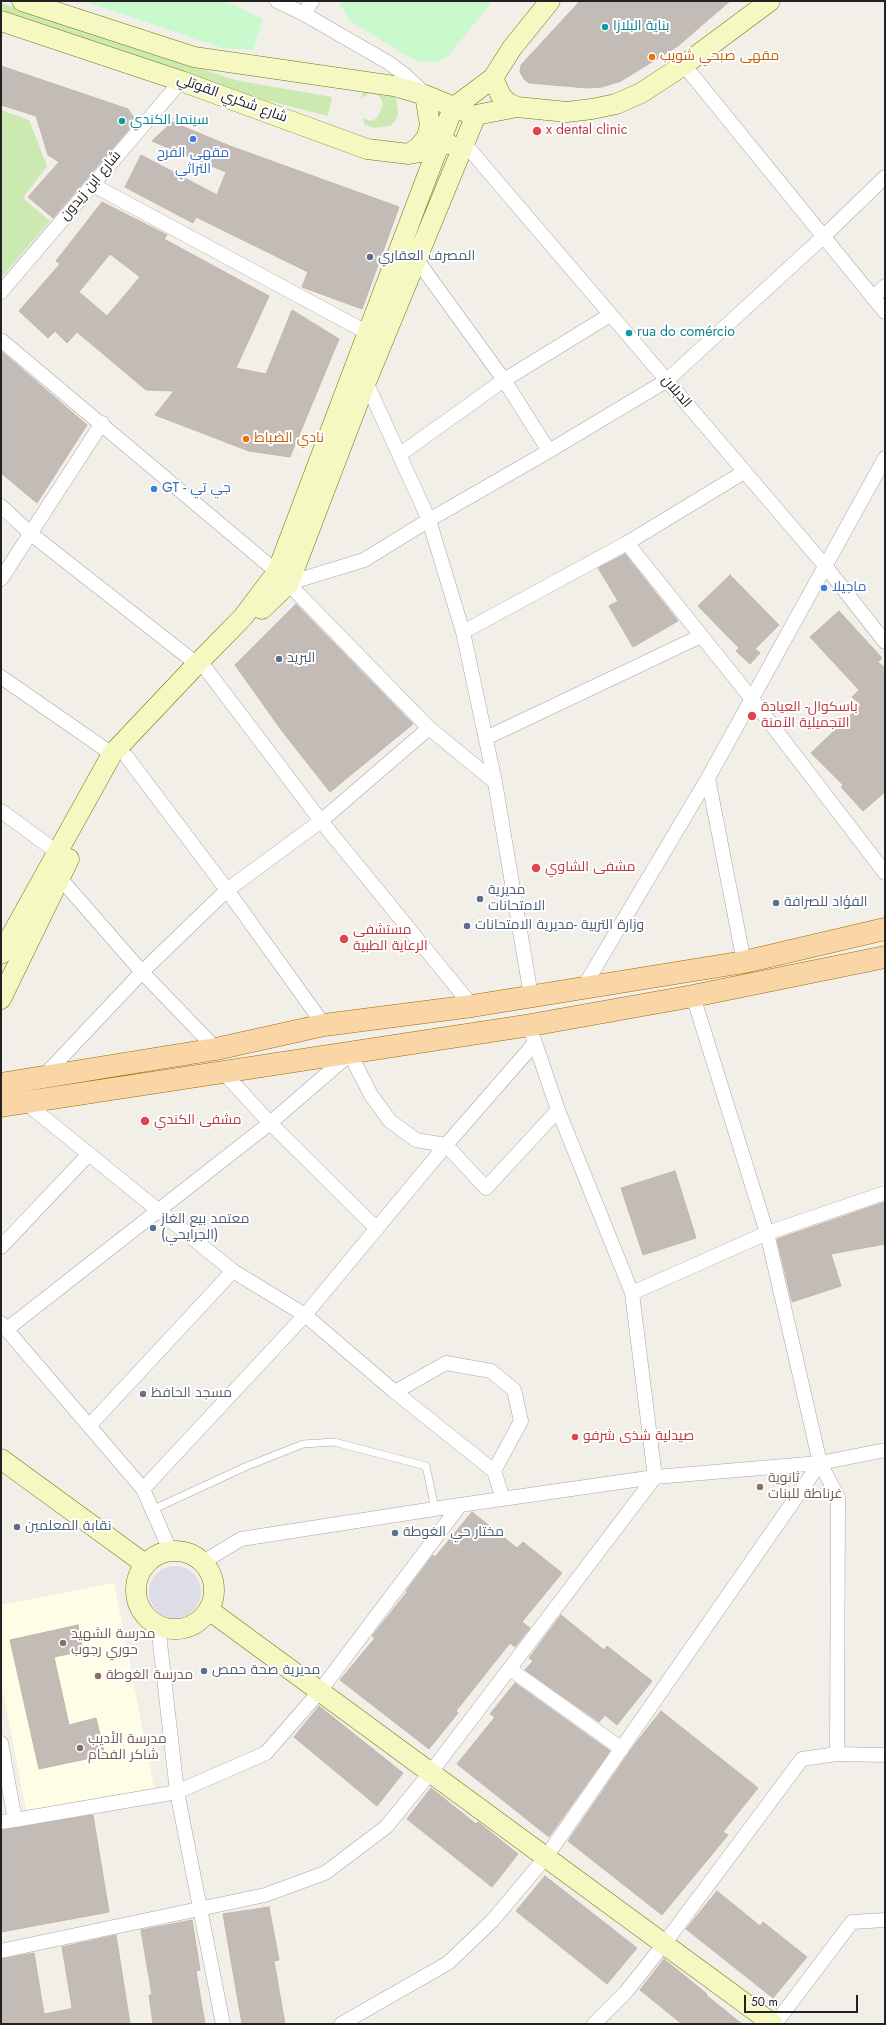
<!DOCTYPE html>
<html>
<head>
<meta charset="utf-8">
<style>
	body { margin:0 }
	#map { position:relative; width:886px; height:2025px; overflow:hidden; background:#f2efe9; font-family:Jost,sans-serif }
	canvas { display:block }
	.frame { position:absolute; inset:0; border:2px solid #222; pointer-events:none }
	.scale { position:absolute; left:744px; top:1995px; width:114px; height:18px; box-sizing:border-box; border:2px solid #222; border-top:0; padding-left:5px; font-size:12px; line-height:14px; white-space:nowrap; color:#222; -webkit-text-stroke:3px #fff; paint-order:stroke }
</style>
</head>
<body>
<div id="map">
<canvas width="886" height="2025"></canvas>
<div class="frame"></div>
<div class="scale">50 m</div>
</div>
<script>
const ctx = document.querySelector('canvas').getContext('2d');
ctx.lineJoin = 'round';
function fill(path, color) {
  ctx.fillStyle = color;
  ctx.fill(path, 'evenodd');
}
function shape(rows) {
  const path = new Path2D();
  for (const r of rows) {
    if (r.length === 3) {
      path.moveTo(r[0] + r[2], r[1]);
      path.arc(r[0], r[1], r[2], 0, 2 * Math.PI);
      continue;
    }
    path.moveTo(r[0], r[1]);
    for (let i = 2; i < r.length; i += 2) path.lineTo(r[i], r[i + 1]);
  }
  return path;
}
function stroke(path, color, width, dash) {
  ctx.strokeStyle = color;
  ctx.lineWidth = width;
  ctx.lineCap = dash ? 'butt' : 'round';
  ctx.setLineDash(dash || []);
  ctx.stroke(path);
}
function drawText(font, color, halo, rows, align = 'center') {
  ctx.font = font + ' Jost,Cairo,sans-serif';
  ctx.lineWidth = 4;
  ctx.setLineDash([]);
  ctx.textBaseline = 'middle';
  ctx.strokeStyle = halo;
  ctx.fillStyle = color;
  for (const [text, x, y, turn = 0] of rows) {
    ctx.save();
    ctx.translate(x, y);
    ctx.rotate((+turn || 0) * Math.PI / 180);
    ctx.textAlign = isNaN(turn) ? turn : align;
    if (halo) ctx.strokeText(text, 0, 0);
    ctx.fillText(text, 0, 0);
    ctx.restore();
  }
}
fill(shape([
	[114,1583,154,1788,26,1810,1,1681,1,1605]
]), '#fefee6');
fill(shape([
	[1,3,235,80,332,97,328,116,209,86,1,17],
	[363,91,390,95,396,99,398,112,396,120,390,126,374,128,364,124,363,118,371,121,377,118,383,105,381,98,377,95,371,93,361,98],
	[1,110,29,120,47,166,23,198,50,221,1,278]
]), '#cde9b2');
fill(shape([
	[83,1,225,1,263,19,253,50,222,48],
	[340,1,493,1,448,56,437,62,420,62,403,54,349,20,340,4]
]), '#c9f9cd');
fill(shape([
	[175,1592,26]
]), '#dddde8');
const building = shape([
	[580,1,730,1,678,46,621,81,602,87,587,88,529,83,524,79,520,72,521,65,580,1],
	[1,66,128,109,134,118,130,128,53,218,28,197,59,162,48,155,36,116,1,105,1,66],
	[172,122,230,146,399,207,362,309,302,287,308,272,196,217,193,223,125,187,141,155,217,195,226,172,152,141,172,122],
	[102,202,167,235,164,239,269,296,236,368,266,374,292,310,339,339,290,457,249,451,155,415,174,391,146,390,77,332,67,343,55,331,48,338,19,311,60,264,56,261,102,202],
	[110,254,140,277,107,316,79,292,110,254],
	[1,351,87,425,37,503,1,473,1,351],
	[625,554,678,621,633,647,609,606,618,601,598,568,625,554],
	[730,575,779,625,755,649,760,653,750,664,736,651,739,648,698,606,730,575],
	[296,604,413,724,330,792,282,731,235,665,296,604],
	[839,611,882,658,878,662,885,668,885,792,863,811,841,787,843,785,811,753,861,705,852,697,859,690,810,637,839,611],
	[675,1171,696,1238,643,1255,621,1188,675,1171],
	[885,1202,885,1244,831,1254,841,1286,792,1302,777,1239,885,1202],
	[472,1512,517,1548,523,1542,562,1573,522,1622,530,1628,515,1647,510,1643,456,1711,458,1713,429,1749,340,1680,375,1638,372,1636,407,1592,406,1591,433,1555,435,1557,472,1512],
	[561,1615,604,1650,607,1646,652,1681,617,1725,605,1715,599,1722,525,1670,533,1661,529,1658,561,1615],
	[78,1625,83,1651,54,1657,69,1725,96,1718,105,1755,39,1769,10,1640,78,1625],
	[515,1683,610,1751,549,1837,457,1764,495,1717,490,1714,515,1683],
	[319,1706,403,1773,377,1806,294,1737,319,1706],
	[661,1711,758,1788,723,1832,728,1835,662,1915,568,1841,635,1744,661,1711],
	[431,1788,476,1824,478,1822,518,1854,492,1887,407,1819,431,1788],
	[93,1815,109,1912,1,1932,1,1830,93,1815],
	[545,1876,637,1948,607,1984,516,1911,545,1876],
	[717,1891,760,1926,763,1922,807,1957,773,1998,686,1929,717,1891],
	[269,1907,279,1960,274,1961,285,2024,242,2024,223,1914,269,1907],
	[192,1920,200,1970,196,1971,205,2024,153,2024,149,1995,152,1995,141,1930,192,1920],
	[116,1935,130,2024,1,2024,1,1959,34,1953,44,2014,70,2009,72,2007,62,1947,116,1935],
	[664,1959,707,1994,706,1995,742,2024,682,2024,640,1990,664,1959]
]);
fill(building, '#c3bbb5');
stroke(building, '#c3b6ac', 1);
const service = shape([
	[152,1510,245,1467,303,1444,334,1442,426,1466,435,1509]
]);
const minor = shape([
	[277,1,304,14,389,63,405,75,424,93],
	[304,14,312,1],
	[684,65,885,312],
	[465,144,826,567,885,642],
	[93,185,368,333],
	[417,260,504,380,549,451],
	[1,292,181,81],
	[873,298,885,286],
	[1,340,277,572,429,728,495,782,531,996],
	[366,382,429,520,463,632,495,782],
	[399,455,504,380,610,315],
	[1,506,31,534,197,664],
	[627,543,752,699,885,873],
	[1,579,102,423],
	[289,583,364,560,429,520,549,451,666,381,823,237,885,177],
	[463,632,627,543,744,472],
	[206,669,321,821,472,1006],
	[1,677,112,754],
	[486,738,701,636],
	[127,757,227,890,324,1025],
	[708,778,744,962],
	[1,811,57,852],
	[59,877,142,972,216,1049],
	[583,988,708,778,885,458],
	[533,1037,558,1110,632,1293,767,1233,885,1193],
	[223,1072,270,1123,377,1229],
	[42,1078,142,972,227,890,321,821,429,728],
	[26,1103,233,1271,305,1315,395,1392,494,1471,503,1499],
	[1,1247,88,1155],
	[632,1293,655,1477,820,1463,885,1450],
	[1,1323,143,1489,170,1550],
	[7,1329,270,1123,350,1054,371,1095,390,1121,416,1140,446,1145,486,1188,558,1110],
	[395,1392,446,1363,491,1371,514,1390,521,1421,494,1471],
	[89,1426,233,1271],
	[820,1463,838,1497,837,1754],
	[143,1489,305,1315,446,1145,534,1044],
	[158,1625,177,1792,223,2024],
	[510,1669,622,1749],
	[1,1743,15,1820,177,1792,266,1753,320,1691,460,1505],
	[1,1822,15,1820],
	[1,1951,265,1895,325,1873,386,1827,431,1772,655,1477,460,1505,241,1539,203,1562],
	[341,2024,448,1963,492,1921,546,1857,820,1463,767,1233,693,996],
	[594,2024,626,1992,664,1944,802,1759,837,1754,885,1755],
	[775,2024,852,1922,885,1920]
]);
const secondary = shape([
	[22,1,194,57,394,86,425,95,466,112],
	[1,21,181,81,367,149,409,154,425,151,440,144,449,144],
	[493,78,501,96,508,103,517,107,567,112,592,109,616,104,641,93,684,65,770,1],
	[409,154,419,147,427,137,430,125,425,95],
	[262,609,289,583,366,382,476,115,517,107],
	[1,954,112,754,197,664,243,617,277,572,453,108,493,78,512,48,550,1],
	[1,999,69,859],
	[1,1459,145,1564],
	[175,1590,39],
	[209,1610,773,2024]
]);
const primary = shape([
	[1,1084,216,1049,324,1025,472,1006,744,962,885,929],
	[1,1106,531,1025,693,996,885,957]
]);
stroke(service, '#a6a6a6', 8);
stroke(minor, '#a6a6a6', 15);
stroke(secondary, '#6d7a08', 21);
stroke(primary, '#9c6a04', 23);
stroke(service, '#fff', 7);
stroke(minor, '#fff', 14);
stroke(secondary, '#f5f8c1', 20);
stroke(primary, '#fad6a6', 22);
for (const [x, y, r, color] of [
	[605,27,4,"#0f9aa8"],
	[652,57,4,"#e8710a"],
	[122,121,4,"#0f9aa8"],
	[537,131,5,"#e0444e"],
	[193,139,4,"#3f7fe0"],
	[370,257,4,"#5c6f8a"],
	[629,333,4,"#0f9aa8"],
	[246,439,4,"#e8710a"],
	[154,489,4,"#3f7fe0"],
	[824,588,4,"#3f7fe0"],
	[279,659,4,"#5c6f8a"],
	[752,716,5,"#e0444e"],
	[536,868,5,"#e0444e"],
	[480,899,4,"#5c6f8a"],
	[776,903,4,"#5c6f8a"],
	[467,926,4,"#5c6f8a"],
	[344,939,5,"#e0444e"],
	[145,1121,5,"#e0444e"],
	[153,1228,4,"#5c6f8a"],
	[143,1394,4,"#6b7280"],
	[575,1437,4,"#e0444e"],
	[760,1487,4,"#8d6e63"],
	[17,1527,4,"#5c6f8a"],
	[395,1533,4,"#5c6f8a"],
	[63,1643,4,"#8d6e63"],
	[204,1671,4,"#5c6f8a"],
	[98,1676,4,"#8d6e63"],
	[80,1748,4,"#8d6e63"]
]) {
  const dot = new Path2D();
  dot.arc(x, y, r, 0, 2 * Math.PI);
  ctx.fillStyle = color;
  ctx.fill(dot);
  stroke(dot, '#fff', 1.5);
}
drawText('14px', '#0d838f', '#fff', [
	["بناية البلازا",613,27],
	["سينما الكندي",130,121],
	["rua do comércio",637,333]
], 'left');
drawText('14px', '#c56008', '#fff', [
	["مقهى صبحي شويب",660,57],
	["نادي الضباط",254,439]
], 'left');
drawText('14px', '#222', '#fff', [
	["شارع شكري القوتلي",232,99,20],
	["شارع ابن زيدون",91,186,-50],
	["الدبلان",676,392,49]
]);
drawText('14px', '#be3a42', '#fff', [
	["x dental clinic",546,131],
	["باسكوال- العيادة",761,708],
	["التجميلية الآمنة",761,724],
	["مشفى الشاوي",545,868],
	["مستشفى",353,931],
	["الرعاية الطبية",353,947],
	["مشفى الكندي",154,1121],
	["صيدلية شذى شرفو",583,1437]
], 'left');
drawText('14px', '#366cbe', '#fff', [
	["مقهى الفرح",193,154,"center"],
	["التراثي",193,170,"center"],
	["GT - جي تي",162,489],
	["ماجيلا",832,588]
], 'left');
drawText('14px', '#4e5e75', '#fff', [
	["المصرف العقاري",378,257],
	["البريد",287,659],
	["مديرية",488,891],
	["الامتحانات",488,907],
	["الفؤاد للصرافة",784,903],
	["وزارة التربية -مديرية الامتحانات",475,926],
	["معتمد بيع الغاز",161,1220],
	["(الجرايحي)",161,1236],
	["نقابة المعلمين",25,1527],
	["مختار حي الغوطة",403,1533],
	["مديرية صحة حمص",212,1671]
], 'left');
drawText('14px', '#5b616d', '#fff', [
	["مسجد الحافظ",151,1394]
], 'left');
drawText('14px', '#785e54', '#fff', [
	["ثانوية",768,1479],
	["غرناطة للبنات",768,1495],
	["مدرسة الشهيد",71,1635],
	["حوري رجوب",71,1651],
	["مدرسة الغوطة",106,1676],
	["مدرسة الأديب",88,1740],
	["شاكر الفحام",88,1756]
], 'left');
</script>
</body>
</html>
